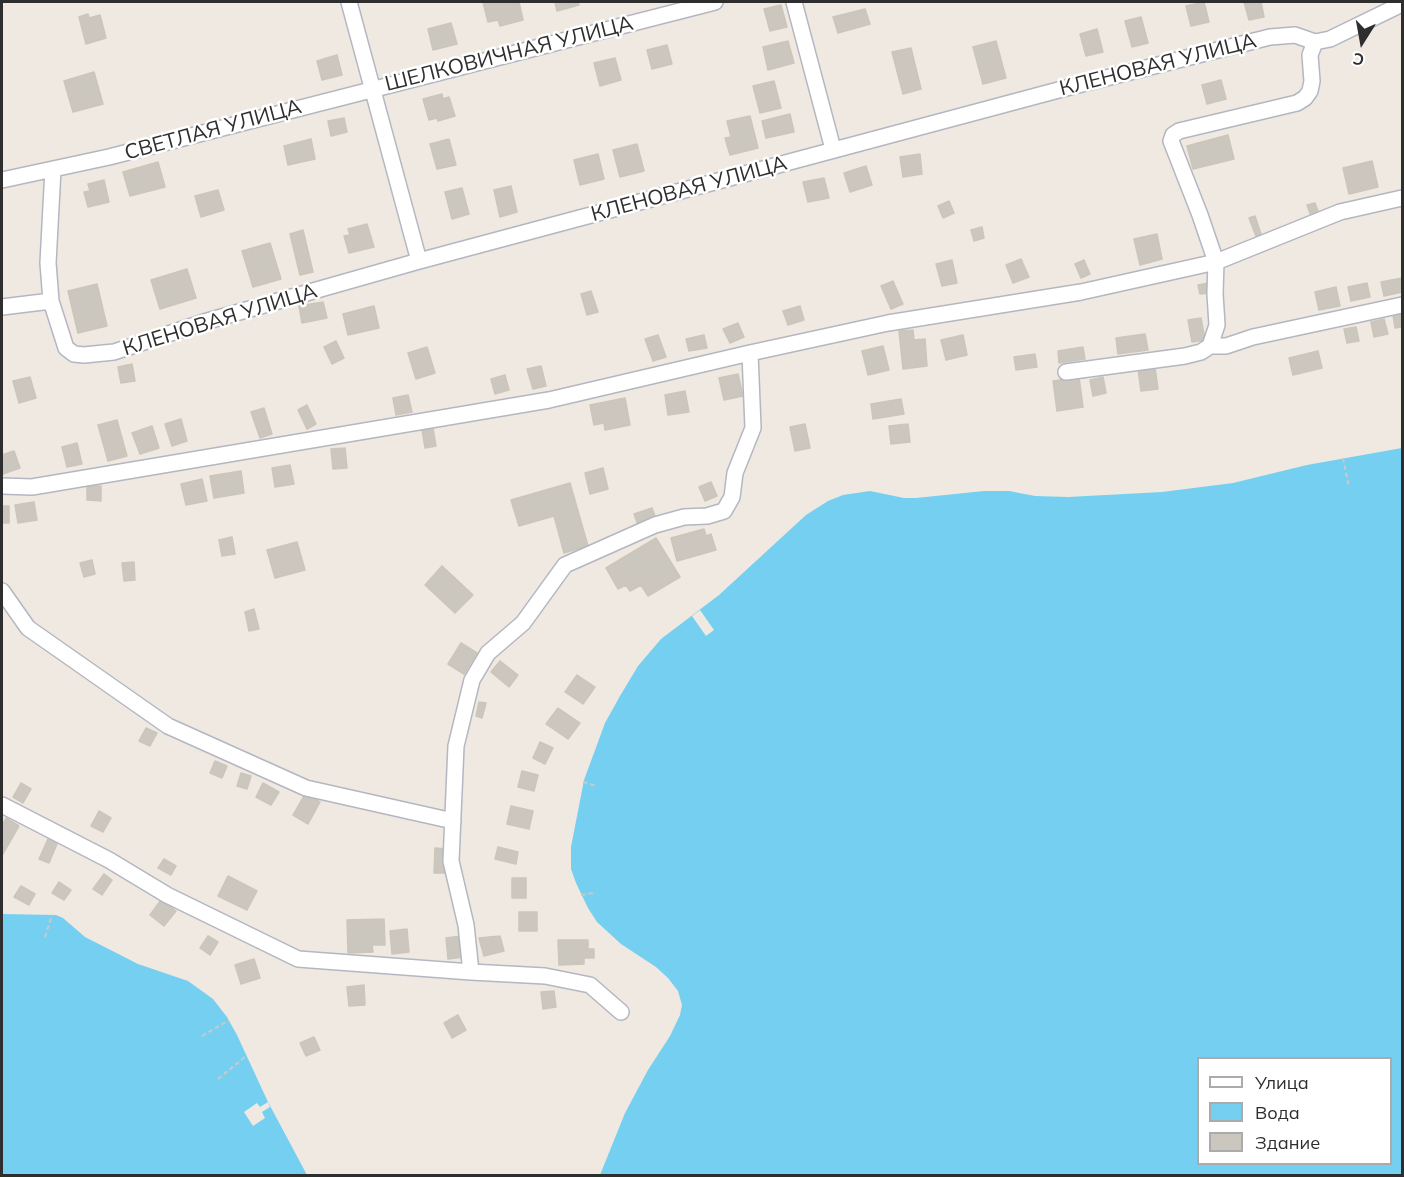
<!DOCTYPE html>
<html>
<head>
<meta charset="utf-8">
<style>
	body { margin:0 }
	#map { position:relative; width:1404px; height:1177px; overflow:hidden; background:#efe9e1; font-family:Mulish,sans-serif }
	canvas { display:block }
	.frame { position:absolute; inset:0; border:3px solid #2e2e2e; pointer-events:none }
	.legend { position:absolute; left:1197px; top:1057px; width:195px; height:108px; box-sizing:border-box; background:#fff; border:2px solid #ababab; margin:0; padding:8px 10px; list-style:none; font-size:18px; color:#2e2e2e }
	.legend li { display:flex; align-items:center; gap:12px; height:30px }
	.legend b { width:30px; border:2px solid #ababab }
	.north { position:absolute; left:1332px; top:12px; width:60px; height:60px; -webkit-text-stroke:4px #fff; paint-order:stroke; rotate:191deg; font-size:16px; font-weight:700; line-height:24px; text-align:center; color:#2e2e2e }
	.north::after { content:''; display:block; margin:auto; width:21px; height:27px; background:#2e2e2e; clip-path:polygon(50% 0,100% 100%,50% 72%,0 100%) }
</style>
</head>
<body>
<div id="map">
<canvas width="1404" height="1177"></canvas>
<div class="frame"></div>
<ul class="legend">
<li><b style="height:8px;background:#fff"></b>Улица</li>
<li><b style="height:16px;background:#75cff0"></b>Вода</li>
<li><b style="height:16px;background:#cbc7bf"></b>Здание</li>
</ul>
<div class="north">С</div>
</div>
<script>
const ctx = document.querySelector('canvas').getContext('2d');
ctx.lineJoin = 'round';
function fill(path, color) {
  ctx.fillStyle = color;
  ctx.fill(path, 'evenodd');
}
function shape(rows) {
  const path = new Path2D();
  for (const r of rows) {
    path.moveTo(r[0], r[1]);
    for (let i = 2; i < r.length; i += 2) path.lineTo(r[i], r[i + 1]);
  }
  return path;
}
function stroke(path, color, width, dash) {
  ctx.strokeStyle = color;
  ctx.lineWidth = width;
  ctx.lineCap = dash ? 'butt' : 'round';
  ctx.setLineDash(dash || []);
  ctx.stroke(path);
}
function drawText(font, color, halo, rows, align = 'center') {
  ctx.font = font + ' Mulish,sans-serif';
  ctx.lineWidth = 5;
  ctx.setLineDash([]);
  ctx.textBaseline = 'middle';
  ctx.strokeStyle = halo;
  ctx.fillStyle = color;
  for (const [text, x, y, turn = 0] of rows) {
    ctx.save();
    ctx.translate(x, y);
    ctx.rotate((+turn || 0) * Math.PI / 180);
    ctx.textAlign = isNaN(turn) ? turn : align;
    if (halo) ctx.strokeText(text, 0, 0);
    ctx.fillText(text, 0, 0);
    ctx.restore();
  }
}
fill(shape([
	[1402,448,1402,1175,600,1175,625,1113,648,1070,670,1036,680,1015,682,1005,678,991,668,978,656,967,621,944,597,922,588,908,576,883,571,869,571,847,584,780,605,723,620,696,638,666,661,639,719,595,806,515,828,501,843,495,870,491,904,498,916,498,984,491,1009,491,1035,496,1068,497,1162,492,1233,483,1307,465],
	[1198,1058,1390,1058,1390,1164,1198,1164],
	[2,914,56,915,63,918,85,937,138,964,188,981,213,999,227,1017,237,1035,268,1102,307,1175,2,1175]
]), '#75cff0');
fill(shape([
	[700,610,714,630,706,636,692,616],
	[268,1102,270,1107,262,1112,265,1118,253,1126,244,1112,257,1103,260,1107]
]), '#efe9e1');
const building = shape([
	[483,2,519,2,523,20,500,26,498,20,488,22,483,2],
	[555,2,578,2,579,5,557,11,555,2],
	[1204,2,1209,22,1191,26,1186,6,1204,2],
	[1244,2,1261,2,1264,17,1249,20,1244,2],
	[781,5,787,27,770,31,764,9,781,5],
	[865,9,870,24,838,33,833,17,865,9],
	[88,14,89,18,100,15,106,38,86,44,79,17,88,14],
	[1141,17,1148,43,1132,47,1125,21,1141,17],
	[451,23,457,44,433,50,428,29,451,23],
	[1097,29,1103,52,1086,56,1080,34,1097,29],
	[788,41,794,63,768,70,763,47,788,41],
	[996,41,1006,78,983,84,973,47,996,41],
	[667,45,672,64,652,69,647,50,667,45],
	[911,48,921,89,903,94,892,52,911,48],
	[337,55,342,75,322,80,317,61,337,55],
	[615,58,621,80,600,86,594,63,615,58],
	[94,72,103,104,73,112,64,81,94,72],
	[1221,80,1226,99,1207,104,1202,85,1221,80],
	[774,81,781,108,760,113,753,86,774,81],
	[442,94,443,99,449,97,455,116,438,121,437,118,429,120,423,99,442,94],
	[790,114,794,132,766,138,762,121,790,114],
	[750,116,758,148,730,155,725,138,731,137,727,121,750,116],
	[344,118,347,132,331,136,328,121,344,118],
	[1228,135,1234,159,1193,169,1187,146,1228,135],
	[311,139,315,159,288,165,284,146,311,139],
	[449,139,456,165,437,169,430,144,449,139],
	[637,144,644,171,620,177,613,150,637,144],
	[598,154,604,179,580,185,574,160,598,154],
	[920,154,922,174,903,177,900,157,920,154],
	[1372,161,1378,187,1349,194,1343,168,1372,161],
	[158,162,165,187,130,196,123,172,158,162],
	[866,166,872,185,850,192,844,173,866,166],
	[824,178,829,198,808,202,803,182,824,178],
	[104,180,109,202,88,207,84,192,90,191,88,184,104,180],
	[511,186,517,212,500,217,494,190,511,186],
	[462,188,469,214,452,219,445,192,462,188],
	[218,190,224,210,201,217,195,196,218,190],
	[949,201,954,213,943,218,938,206,949,201],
	[1315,203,1319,214,1311,216,1307,205,1315,203],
	[1255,216,1261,234,1256,236,1249,218,1255,216],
	[367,224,374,247,349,253,344,236,350,235,348,229,367,224],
	[982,227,984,238,974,241,971,230,982,227],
	[303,230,313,272,300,275,290,234,303,230],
	[1157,234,1162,259,1140,265,1134,239,1157,234],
	[270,243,281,279,253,287,242,251,270,243],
	[1021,259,1029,277,1013,283,1006,265,1021,259],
	[952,260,957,283,942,286,936,264,952,260],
	[1084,260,1090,274,1081,278,1075,264,1084,260],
	[187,269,196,298,160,309,151,280,187,269],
	[1402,278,1402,292,1384,296,1381,282,1402,278],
	[893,281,903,304,891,309,881,286,893,281],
	[1208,283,1210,293,1200,294,1198,285,1208,283],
	[1367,283,1370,297,1351,301,1348,287,1367,283],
	[97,284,107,326,78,333,68,291,97,284],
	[1336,287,1340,306,1319,310,1315,292,1336,287],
	[591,291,598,312,587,315,581,294,591,291],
	[323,302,327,318,302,323,299,306,323,302],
	[374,306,379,328,348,335,343,314,374,306],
	[800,306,804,320,788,325,783,311,800,306],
	[1402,313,1402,327,1395,328,1393,315,1402,313],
	[1201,318,1205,340,1192,342,1188,320,1201,318],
	[1384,319,1388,334,1374,337,1371,322,1384,319],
	[738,323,744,337,730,343,723,329,738,323],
	[1356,327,1359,341,1347,343,1344,329,1356,327],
	[913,330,914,340,925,339,927,366,903,369,899,331,913,330],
	[1145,334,1148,350,1118,354,1116,338,1145,334],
	[658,335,666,357,653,361,645,339,658,335],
	[704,335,707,348,689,351,686,339,704,335],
	[963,335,967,355,946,360,941,340,963,335],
	[336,341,344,358,332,364,324,347,336,341],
	[883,346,889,370,868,375,862,351,883,346],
	[427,347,435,373,416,379,408,353,427,347],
	[1083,347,1085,359,1059,363,1058,351,1083,347],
	[1318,351,1322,368,1293,375,1289,358,1318,351],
	[1035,354,1037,367,1016,370,1014,357,1035,354],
	[132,364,135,381,121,383,118,367,132,364],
	[541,366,546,386,533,389,527,369,541,366],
	[1155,367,1158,389,1141,391,1138,369,1155,367],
	[738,374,743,396,724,400,719,378,738,374],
	[505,375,509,390,495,394,491,379,505,375],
	[30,377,36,398,19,403,13,381,30,377],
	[1079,377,1083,407,1057,411,1053,381,1079,377],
	[1103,377,1106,393,1093,396,1090,380,1103,377],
	[685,391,689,412,668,415,665,395,685,391],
	[408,395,412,412,396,415,393,398,408,395],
	[625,398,630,425,605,430,604,423,594,425,590,405,625,398],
	[901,399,904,414,873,419,871,404,901,399],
	[307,405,316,424,307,429,298,410,307,405],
	[264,408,272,434,260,438,251,412,264,408],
	[181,419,187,441,172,446,165,424,181,419],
	[117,420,127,456,108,461,98,425,117,420],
	[805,424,810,448,795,451,790,427,805,424],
	[908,424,910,442,891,444,889,426,908,424],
	[152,426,159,448,140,454,132,433,152,426],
	[433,428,436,446,425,448,422,430,433,428],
	[77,443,82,464,67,467,62,447,77,443],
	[345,448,347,468,333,469,331,449,345,448],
	[14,451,20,468,3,474,2,455,14,451],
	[290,465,294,484,275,487,272,468,290,465],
	[603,468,608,489,590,494,585,473,603,468],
	[241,471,244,493,214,498,210,476,241,471],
	[202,479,207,501,186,505,181,484,202,479],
	[711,482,717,496,705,501,699,487,711,482],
	[570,483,588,546,564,553,554,516,519,526,511,500,570,483],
	[87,486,101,486,101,501,87,500,87,486],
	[34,502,37,520,18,523,15,505,34,502],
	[2,506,9,506,9,523,2,523,2,506],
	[652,508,656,519,638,525,634,514,652,508],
	[704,529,706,536,711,534,716,550,677,561,671,538,704,529],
	[232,537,235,554,222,556,219,540,232,537],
	[656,538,680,577,648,596,641,585,630,591,626,585,618,589,606,568,656,538],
	[297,542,305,570,275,578,267,550,297,542],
	[92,560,95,574,84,577,80,563,92,560],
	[134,562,135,580,124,581,122,563,134,562],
	[442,566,473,595,455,613,425,585,442,566],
	[254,609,259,629,249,631,245,612,254,609],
	[461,643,477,653,464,674,448,664,461,643],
	[500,661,518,675,509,687,491,672,500,661],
	[577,675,595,687,583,704,565,692,577,675],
	[479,702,486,703,482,718,476,716,479,702],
	[558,708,580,723,568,739,546,724,558,708],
	[146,728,157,733,150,746,139,741,146,728],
	[540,742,553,748,545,764,533,758,540,742],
	[215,761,227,766,222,778,210,773,215,761],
	[522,771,538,775,534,791,518,787,522,771],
	[241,773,251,776,247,789,237,786,241,773],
	[21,783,31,789,23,803,13,797,21,783],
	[263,783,279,792,271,805,256,797,263,783],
	[305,794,320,802,308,824,293,815,305,794],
	[511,806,533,811,529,829,507,824,511,806],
	[99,811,111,818,103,832,91,826,99,811],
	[6,818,19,826,3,854,2,853,2,826,6,818],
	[48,839,57,844,49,863,39,859,48,839],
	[498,847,518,852,516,864,495,859,498,847],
	[435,848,447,849,445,873,434,873,435,848],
	[164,859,176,866,171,875,158,868,164,859],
	[104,874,112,880,102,895,93,889,104,874],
	[228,876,257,891,247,910,218,896,228,876],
	[512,878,526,878,526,898,512,898,512,878],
	[59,882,71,890,64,900,52,893,59,882],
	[21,886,35,894,29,905,14,897,21,886],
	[161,900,176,911,164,926,150,915,161,900],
	[519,912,537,912,537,931,519,931,519,912],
	[384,919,385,945,372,945,373,952,348,953,347,920,384,919],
	[407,929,409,952,392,954,390,931,407,929],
	[208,936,218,942,210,955,200,948,208,936],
	[462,936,464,957,448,959,446,938,462,936],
	[500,936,504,951,484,956,479,938,500,936],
	[558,940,588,940,588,949,594,949,594,958,584,958,584,964,559,965,558,940],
	[254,959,260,978,241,984,235,965,254,959],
	[364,985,365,1005,349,1006,347,987,364,985],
	[554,991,556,1007,543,1009,541,992,554,991],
	[458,1015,466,1030,452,1038,444,1023,458,1015],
	[314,1037,320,1050,306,1056,300,1043,314,1037]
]);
fill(building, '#cbc7bf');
stroke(building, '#cbc5ba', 1.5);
const minor = shape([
	[349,2,419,261],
	[794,2,833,149],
	[1402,4,1330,39,1315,42,1310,55,1312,81,1310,91,1305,98,1297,103,1179,131,1173,135,1171,141,1200,215,1216,262,1215,294,1217,325,1210,346,1226,346,1253,337,1402,305],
	[2,180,109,157,715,2],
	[51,301,66,348,74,354,84,355,114,352,204,322,419,261,1066,88,1270,37,1295,35,1315,42],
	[2,307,51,301,48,263,53,169],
	[750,353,888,323,1081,292,1216,262,1340,212,1402,198],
	[1066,372,1185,356,1201,352,1210,346],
	[2,486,32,487,549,400,750,353,753,428,735,473,732,497,724,511,707,516,684,517,655,525,565,565,523,623,488,653,472,680,456,746,451,861,466,925,471,972,298,959,167,895,109,860,2,805],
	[2,591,28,628,168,726,306,788,453,821],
	[471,972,545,976,590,985,621,1012]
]);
stroke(minor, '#b4b7c1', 18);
stroke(shape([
	[1343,458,1349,487],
	[583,782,596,786],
	[581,895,594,893],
	[45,937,52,915],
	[202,1036,229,1020],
	[218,1079,246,1056]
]), '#c9c9c9', 2, [4.5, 3]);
stroke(minor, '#fff', 15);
drawText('21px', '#2e2e2e', '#fff', [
	["ШЕЛКОВИЧНАЯ УЛИЦА",509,54,-14],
	["КЛЕНОВАЯ УЛИЦА",1158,65,-14],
	["СВЕТЛАЯ УЛИЦА",213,130,-15],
	["КЛЕНОВАЯ УЛИЦА",689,189,-15],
	["КЛЕНОВАЯ УЛИЦА",220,320,-17]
]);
</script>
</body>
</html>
